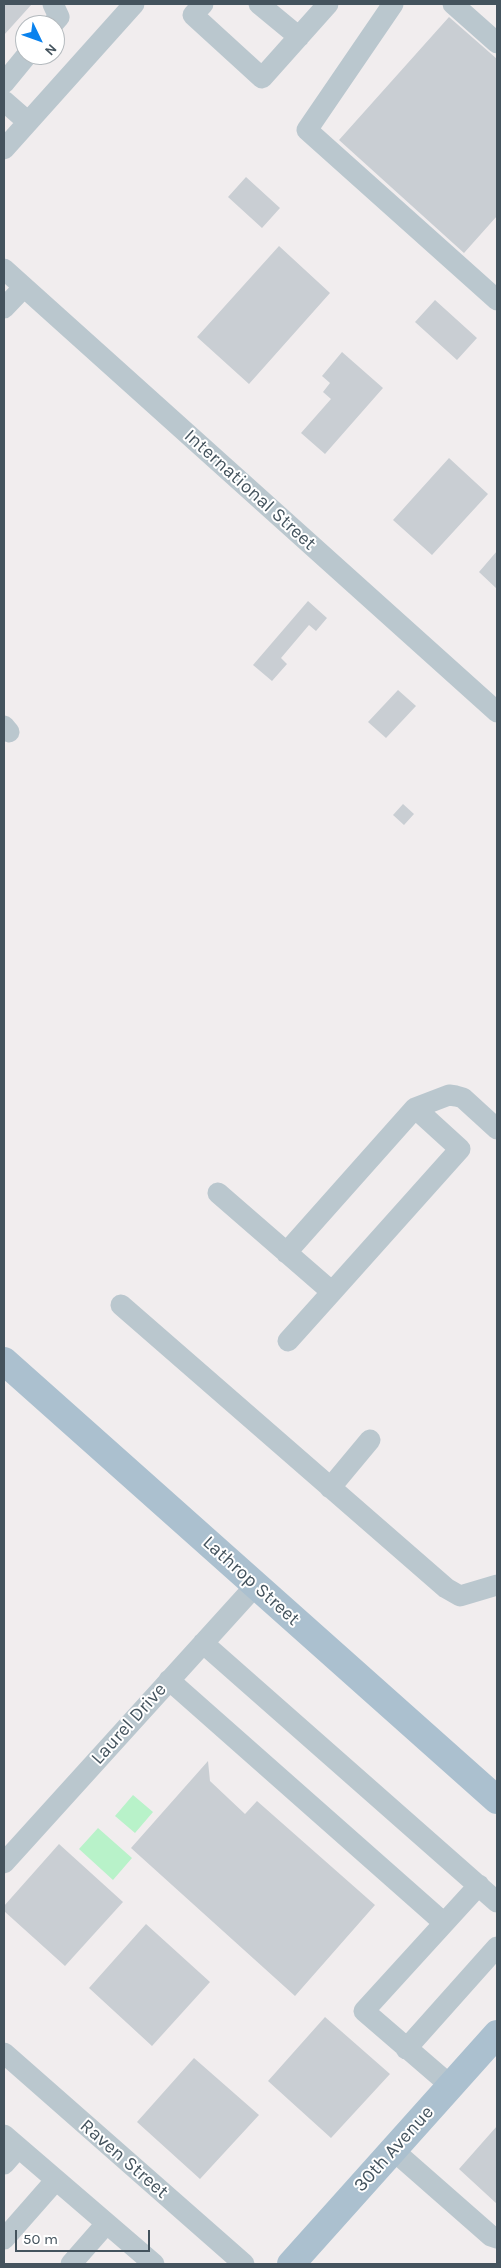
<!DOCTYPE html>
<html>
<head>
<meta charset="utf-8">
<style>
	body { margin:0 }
	#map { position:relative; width:501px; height:2268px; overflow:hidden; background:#f1edee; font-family:Karla,sans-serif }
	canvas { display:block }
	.frame { position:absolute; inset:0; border:5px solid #44535d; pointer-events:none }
	.north { position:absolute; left:15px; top:15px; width:50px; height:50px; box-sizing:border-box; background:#fff; border:1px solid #b4babe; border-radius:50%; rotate:132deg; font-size:14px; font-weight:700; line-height:20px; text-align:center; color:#44535d }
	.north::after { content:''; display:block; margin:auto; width:18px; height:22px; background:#0a82ee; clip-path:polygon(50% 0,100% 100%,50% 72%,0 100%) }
	.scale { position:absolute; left:15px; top:2230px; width:135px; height:22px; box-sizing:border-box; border:2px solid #44535d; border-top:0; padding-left:6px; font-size:15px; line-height:18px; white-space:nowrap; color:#44535d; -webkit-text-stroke:4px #fff; paint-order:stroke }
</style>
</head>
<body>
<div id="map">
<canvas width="501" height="2268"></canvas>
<div class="frame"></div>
<div class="north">N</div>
<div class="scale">50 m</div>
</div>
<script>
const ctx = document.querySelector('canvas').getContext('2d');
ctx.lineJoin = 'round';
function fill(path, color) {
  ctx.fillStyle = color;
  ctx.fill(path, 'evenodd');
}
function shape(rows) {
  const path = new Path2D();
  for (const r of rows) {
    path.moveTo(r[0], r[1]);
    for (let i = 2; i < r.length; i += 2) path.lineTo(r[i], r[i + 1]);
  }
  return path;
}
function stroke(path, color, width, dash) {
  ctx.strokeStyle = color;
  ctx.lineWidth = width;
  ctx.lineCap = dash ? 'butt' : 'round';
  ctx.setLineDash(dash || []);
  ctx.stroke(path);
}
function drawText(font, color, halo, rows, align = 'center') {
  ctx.font = font + ' Karla,sans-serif';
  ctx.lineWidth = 4;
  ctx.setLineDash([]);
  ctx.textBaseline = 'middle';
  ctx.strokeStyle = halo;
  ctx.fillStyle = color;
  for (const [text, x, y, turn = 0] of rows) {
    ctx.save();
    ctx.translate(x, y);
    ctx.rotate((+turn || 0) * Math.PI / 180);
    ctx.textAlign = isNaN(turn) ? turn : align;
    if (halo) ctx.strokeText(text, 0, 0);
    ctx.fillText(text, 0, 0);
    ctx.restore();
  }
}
fill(shape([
	[133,1795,153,1812,135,1833,115,1816],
	[98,1828,132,1858,113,1880,79,1849]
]), '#b8f2c9');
fill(shape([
	[4,4,32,4,4,35],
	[449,17,497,59,497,216,464,253,339,140],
	[246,177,280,208,262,228,228,197],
	[279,246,330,293,249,384,197,337],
	[435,300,477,338,457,360,415,322],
	[342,352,383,388,325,454,301,433,331,399,323,392,330,383,322,376],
	[449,458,488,494,432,555,393,520],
	[497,551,497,589,479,572],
	[308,601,327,618,316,631,309,625,281,658,287,664,272,681,253,665],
	[398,690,416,706,386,738,368,722],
	[403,804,414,814,404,825,393,815],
	[208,1761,210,1781,245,1814,257,1801,375,1905,295,1996,131,1848],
	[59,1844,123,1902,65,1966,4,1911,4,1906],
	[146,1924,210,1982,152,2046,89,1988],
	[325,2017,390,2074,331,2138,268,2081],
	[194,2058,259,2115,200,2179,137,2122],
	[497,2126,497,2204,459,2169]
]), '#c9ced3');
stroke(shape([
	[203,4,193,15,262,78,328,4],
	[259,4,299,37],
	[393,4,307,130,497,300],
	[453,4,497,43],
	[52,25,59,17,53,4],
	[4,83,27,55],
	[4,101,28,122],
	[4,149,134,4],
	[4,269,497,712],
	[4,308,24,287],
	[4,726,9,732],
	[415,1108,449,1095,456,1096,463,1098,497,1129],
	[218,1193,332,1292,288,1341],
	[286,1253,415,1108,460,1149,332,1292],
	[121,1305,446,1588,460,1596,497,1585],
	[330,1488,370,1440],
	[203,1643,497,1902],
	[169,1680,444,1923],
	[4,1863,256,1585],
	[406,2049,497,1947],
	[4,2053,244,2264],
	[451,2086,364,2011,479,1885],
	[4,2135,154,2264],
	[393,2150,491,2236,497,2238],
	[4,2164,18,2148],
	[4,2239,55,2181],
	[71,2264,106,2224]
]), '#bac7ce', 21);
stroke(shape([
	[4,1361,497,1800],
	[291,2264,497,2034]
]), '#abc0cf', 28);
drawText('19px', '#44535d', '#fff', [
	["International Street",250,490,42],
	["Lathrop Street",251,1581,42],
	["Laurel Drive",129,1724,-48],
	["30th Avenue",394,2149,-48],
	["Raven Street",124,2159,41]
]);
</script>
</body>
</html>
